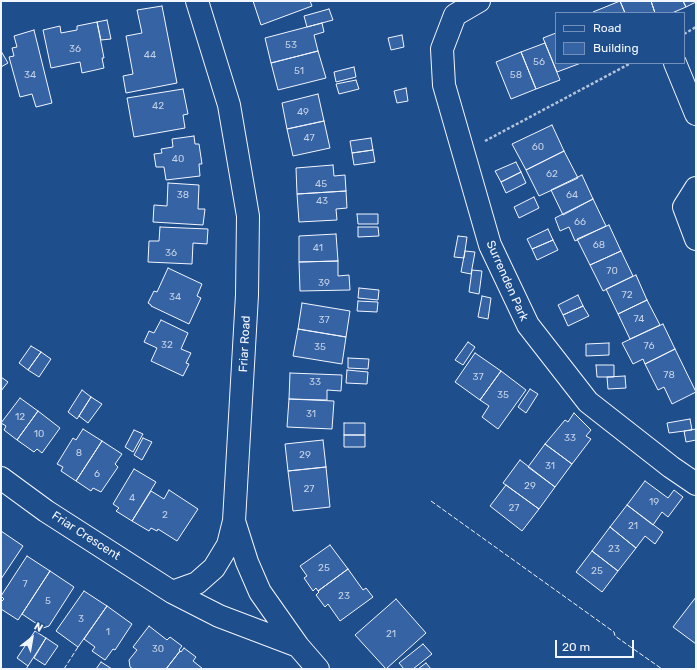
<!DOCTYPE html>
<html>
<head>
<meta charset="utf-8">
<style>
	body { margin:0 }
	#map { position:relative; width:697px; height:670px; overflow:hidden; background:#1f4e8c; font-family:Rubik,sans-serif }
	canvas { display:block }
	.frame { position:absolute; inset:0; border:2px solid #f2f6ff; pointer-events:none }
	.legend { position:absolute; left:555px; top:12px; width:130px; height:52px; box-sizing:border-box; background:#1f4e8c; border:1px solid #7391ba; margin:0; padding:5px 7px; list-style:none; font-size:12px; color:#f2f6ff }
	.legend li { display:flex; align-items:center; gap:8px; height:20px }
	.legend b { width:20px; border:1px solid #7391ba }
	.north { position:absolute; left:12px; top:618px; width:40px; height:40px; -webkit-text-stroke:3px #1f4e8c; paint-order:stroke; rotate:31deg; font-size:11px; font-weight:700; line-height:16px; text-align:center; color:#f2f6ff }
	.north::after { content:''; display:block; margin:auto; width:14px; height:18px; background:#f2f6ff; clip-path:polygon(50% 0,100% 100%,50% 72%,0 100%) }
	.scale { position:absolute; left:555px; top:640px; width:79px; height:18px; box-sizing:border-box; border:2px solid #f2f6ff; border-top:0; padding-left:5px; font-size:12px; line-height:14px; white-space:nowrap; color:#f2f6ff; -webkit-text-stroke:3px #1f4e8c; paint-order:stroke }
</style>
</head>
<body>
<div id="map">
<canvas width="697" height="670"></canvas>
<div class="frame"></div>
<ul class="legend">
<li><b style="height:5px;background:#1f4e8c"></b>Road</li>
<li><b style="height:11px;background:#3563a3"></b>Building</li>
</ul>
<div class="north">N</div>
<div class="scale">20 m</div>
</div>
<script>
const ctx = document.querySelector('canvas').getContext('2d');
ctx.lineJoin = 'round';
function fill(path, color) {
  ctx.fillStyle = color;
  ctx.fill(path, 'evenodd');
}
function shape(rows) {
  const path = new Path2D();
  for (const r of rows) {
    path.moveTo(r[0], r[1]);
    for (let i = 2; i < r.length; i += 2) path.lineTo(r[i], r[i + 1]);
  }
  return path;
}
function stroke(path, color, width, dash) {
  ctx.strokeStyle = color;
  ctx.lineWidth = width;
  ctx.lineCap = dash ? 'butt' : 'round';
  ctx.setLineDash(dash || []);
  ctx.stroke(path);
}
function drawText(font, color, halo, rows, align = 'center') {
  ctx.font = font + ' Rubik,sans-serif';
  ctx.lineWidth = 3;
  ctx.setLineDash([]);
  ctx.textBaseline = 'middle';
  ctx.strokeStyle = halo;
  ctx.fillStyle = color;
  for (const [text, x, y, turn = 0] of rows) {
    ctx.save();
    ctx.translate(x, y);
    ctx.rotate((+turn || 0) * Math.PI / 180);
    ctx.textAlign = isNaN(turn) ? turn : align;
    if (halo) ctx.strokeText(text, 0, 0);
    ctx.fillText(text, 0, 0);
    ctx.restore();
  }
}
const building = shape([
	[253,1,310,1,312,6,261,25,253,1],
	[620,1,651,1,655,13,625,13,620,1],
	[620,1,625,13,594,13,593,12,620,1],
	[651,1,683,1,686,7,672,13,655,13,651,1],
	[683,1,696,1,696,2,686,7,683,1],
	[162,6,177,83,126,93,123,76,133,74,126,36,142,33,137,10,162,6],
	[329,9,333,20,307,27,304,16,329,9],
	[107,20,111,39,101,40,97,22,107,20],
	[97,22,104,58,102,58,104,68,82,73,80,62,51,68,43,30,60,26,61,33,77,30,77,26,97,22],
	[322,23,324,32,314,35,318,51,271,63,265,38,322,23],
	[34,30,52,103,36,107,32,94,20,97,9,57,14,56,12,48,17,47,14,36,34,30],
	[556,33,556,63,581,63,557,72,543,38,556,33],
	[402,35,404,47,391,50,388,38,402,35],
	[545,43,560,80,536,89,521,52,545,43],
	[1,51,8,63,1,67,1,51],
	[318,51,326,78,278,90,271,63,318,51],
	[521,52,536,89,511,99,496,62,521,52],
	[354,67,356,77,336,82,334,72,354,67],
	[356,80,359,89,339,94,336,84,356,80],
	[406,88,408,101,397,103,394,91,406,88],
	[183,89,188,114,183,115,185,128,134,137,127,98,183,89],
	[318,94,324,121,287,129,282,103,318,94],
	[324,121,330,148,293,156,287,129,324,121],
	[552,125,564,151,526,170,512,144,552,125],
	[194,136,195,144,199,144,202,164,199,164,200,176,166,180,164,167,156,167,154,154,162,153,161,149,173,147,172,139,194,136],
	[371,138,373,150,352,153,350,141,371,138],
	[373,150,375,162,354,165,352,153,373,150],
	[564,151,578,178,539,196,526,170,564,151],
	[516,162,521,172,501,182,495,171,516,162],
	[333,165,334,176,345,175,346,191,297,194,296,168,333,165],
	[521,172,526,183,506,193,501,182,521,172],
	[582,175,593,199,563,215,551,190,582,175],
	[168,183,199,185,198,209,205,209,203,225,153,222,154,205,167,206,168,183],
	[346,191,347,208,336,209,337,220,299,222,297,194,346,191],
	[534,197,539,208,519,218,514,207,534,197],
	[593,199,606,226,575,241,569,227,560,231,555,218,593,199],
	[357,214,378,214,378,224,358,224,357,214],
	[609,225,621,251,590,265,577,239,609,225],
	[160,227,208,229,207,244,193,243,192,264,148,262,149,241,159,241,160,227],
	[358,227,378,227,379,236,358,237,358,227],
	[548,229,553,240,532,249,527,239,548,229],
	[336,234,338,261,299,262,299,236,336,234],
	[458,236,467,237,464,258,454,257,458,236],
	[553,240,558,250,537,260,532,249,553,240],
	[465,251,475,252,471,274,461,272,465,251],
	[621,251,633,276,603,291,590,265,621,251],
	[338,261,338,276,349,275,350,290,300,291,299,262,338,261],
	[168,268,202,284,197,296,201,298,189,324,151,306,151,305,148,303,154,291,157,292,168,268],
	[472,270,482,271,479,294,469,292,472,270],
	[636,275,647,300,618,314,606,289,636,275],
	[359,288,379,290,378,300,358,298,359,288],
	[578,295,583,306,563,315,558,305,578,295],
	[482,296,491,298,488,319,478,317,482,296],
	[647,300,660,325,630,339,618,314,647,300],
	[358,301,378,302,377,312,357,311,358,301],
	[302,303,350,311,346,337,298,329,302,303],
	[583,306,589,316,568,326,563,315,583,306],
	[161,320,188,333,181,349,191,353,186,363,189,364,183,376,151,361,157,348,144,342,149,331,154,333,161,320],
	[663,324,675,349,645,364,643,359,633,364,622,343,663,324],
	[298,329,346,337,342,364,293,356,298,329],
	[468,342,475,347,463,365,455,360,468,342],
	[609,343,609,355,586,356,586,344,609,343],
	[31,346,41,352,28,370,19,363,31,346],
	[675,349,696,392,672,404,664,387,658,390,645,364,675,349],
	[41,352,51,359,39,377,28,370,41,352],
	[475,353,501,371,480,400,455,382,475,353],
	[348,358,369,359,368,369,348,368,348,358],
	[596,365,614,365,614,377,597,377,596,365],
	[347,370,368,372,367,384,346,383,347,370],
	[501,371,526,390,498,429,482,417,489,406,480,400,501,371],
	[290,373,342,375,341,391,327,390,327,400,289,399,290,373],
	[625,376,626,388,608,389,607,377,625,376],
	[1,377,8,382,1,391,1,377],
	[530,389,538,394,526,413,518,407,530,389],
	[82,390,91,397,77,419,68,412,82,390],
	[91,397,102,404,88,423,79,416,91,397],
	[20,398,38,411,17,440,4,430,6,426,1,423,20,398],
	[289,399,334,401,332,429,287,427,289,399],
	[38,411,60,428,42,453,37,449,34,452,17,440,38,411],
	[574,413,591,430,586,436,591,439,572,464,545,444,565,420,568,422,574,413],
	[690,419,692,430,669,433,667,423,690,419],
	[344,423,365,423,365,435,344,435,344,423],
	[83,429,102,441,76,481,61,471,63,467,57,464,73,438,76,440,83,429],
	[696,429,696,440,686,442,684,431,696,429],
	[134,430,143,434,133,452,125,447,134,430],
	[344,435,365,435,365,447,344,447,344,435],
	[143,438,152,442,142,460,134,455,143,438],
	[323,440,326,467,288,471,285,444,323,440],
	[102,441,122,454,115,464,118,467,101,492,93,488,91,491,76,481,102,441],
	[545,444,572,464,555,487,528,467,545,444],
	[520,460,555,487,539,509,503,483,520,460],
	[326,467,330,507,293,511,288,471,326,467],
	[134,469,156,482,132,521,116,511,119,508,113,504,134,469],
	[645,481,668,498,674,490,683,497,668,517,662,512,653,525,627,505,645,481],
	[506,485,539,509,522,531,490,506,506,485],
	[169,490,198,509,177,541,158,529,157,531,151,528,149,531,132,521,151,491,164,499,169,490],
	[627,505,663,532,655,544,645,536,636,548,610,527,627,505],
	[610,527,636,548,618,571,592,551,610,527],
	[1,531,23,546,1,579,1,531],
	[330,545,348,569,318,591,316,588,313,591,304,578,307,576,300,566,330,545],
	[592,551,618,571,602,592,576,572,592,551],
	[27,556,50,571,18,620,1,609,1,602,4,599,1,596,27,556],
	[348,569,363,590,366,588,373,597,340,621,328,604,325,607,316,595,319,592,318,591,348,569],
	[50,571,74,587,49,626,43,628,22,614,50,571],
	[84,591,107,606,78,647,56,631,84,591],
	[696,597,696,644,673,627,696,597],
	[396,599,426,633,386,669,355,635,396,599],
	[107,606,132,624,115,650,113,649,105,660,92,651,95,647,84,639,107,606],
	[149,626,167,640,170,637,182,646,179,650,180,651,166,669,133,669,130,667,129,660,137,650,133,647,149,626],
	[35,631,46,638,28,666,17,658,35,631],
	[46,638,58,646,45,665,34,658,46,638],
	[423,644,432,654,413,669,404,669,399,663,423,644],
	[184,648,196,657,193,661,203,669,166,669,180,651,181,652,184,648],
	[101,662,112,669,96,669,101,662],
	[426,663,431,669,418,669,426,663]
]);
fill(building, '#3563a3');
stroke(building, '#f2f6ff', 1);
const street = shape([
	[197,1,229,105,248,216,247,295,234,521,247,562,260,592,298,646,318,669],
	[479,1,455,15,442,49,444,85,490,245,528,325,588,402,671,467,696,484],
	[675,63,696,114],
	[696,188,684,207,696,239],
	[1,478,46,511,172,592,219,616,298,646],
	[172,592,197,583,214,568,228,545,234,521]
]);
stroke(street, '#f2f6ff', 24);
stroke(shape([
	[684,34,696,27],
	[485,141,631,63]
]), '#b3c4dc', 2.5, [3, 2]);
stroke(street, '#1f4e8c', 22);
stroke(shape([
	[431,501,614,632,615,636,662,669],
	[26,669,28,666],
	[64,669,78,647]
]), '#f2f6ff', 1, [5, 2]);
drawText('10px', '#c3d1e8', null, [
	["53",291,45],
	["36",75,49],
	["44",150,55],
	["56",539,62],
	["51",299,71],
	["34",30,75],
	["58",516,75],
	["42",158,106],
	["49",303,112],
	["47",309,138],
	["60",538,147],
	["40",178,159],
	["62",552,174],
	["45",321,184],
	["38",183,195],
	["64",572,195],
	["43",322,201],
	["66",580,222],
	["68",599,245],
	["41",318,248],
	["36",171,253],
	["70",612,271],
	["39",324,283],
	["72",627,295],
	["34",175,297],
	["74",639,319],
	["37",324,320],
	["32",167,345],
	["76",649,346],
	["35",320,347],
	["78",669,375],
	["37",478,377],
	["33",315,382],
	["35",503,395],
	["31",311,414],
	["12",20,417],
	["10",39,434],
	["33",570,438],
	["8",79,453],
	["29",305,455],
	["31",550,466],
	["6",97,474],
	["29",530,486],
	["27",309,489],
	["4",132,498],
	["19",654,502],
	["27",514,508],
	["2",165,515],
	["21",633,526],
	["23",614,549],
	["25",324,568],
	["25",597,571],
	["7",25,584],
	["23",344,596],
	["5",48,601],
	["3",81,619],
	["1",108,632],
	["21",391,634],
	["30",158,649]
]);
drawText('12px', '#f2f6ff', '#1f4e8c', [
	["Surrenden Park",507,281,66],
	["Friar Road",245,344,-87],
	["Friar Crescent",86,536,33]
]);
</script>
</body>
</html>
